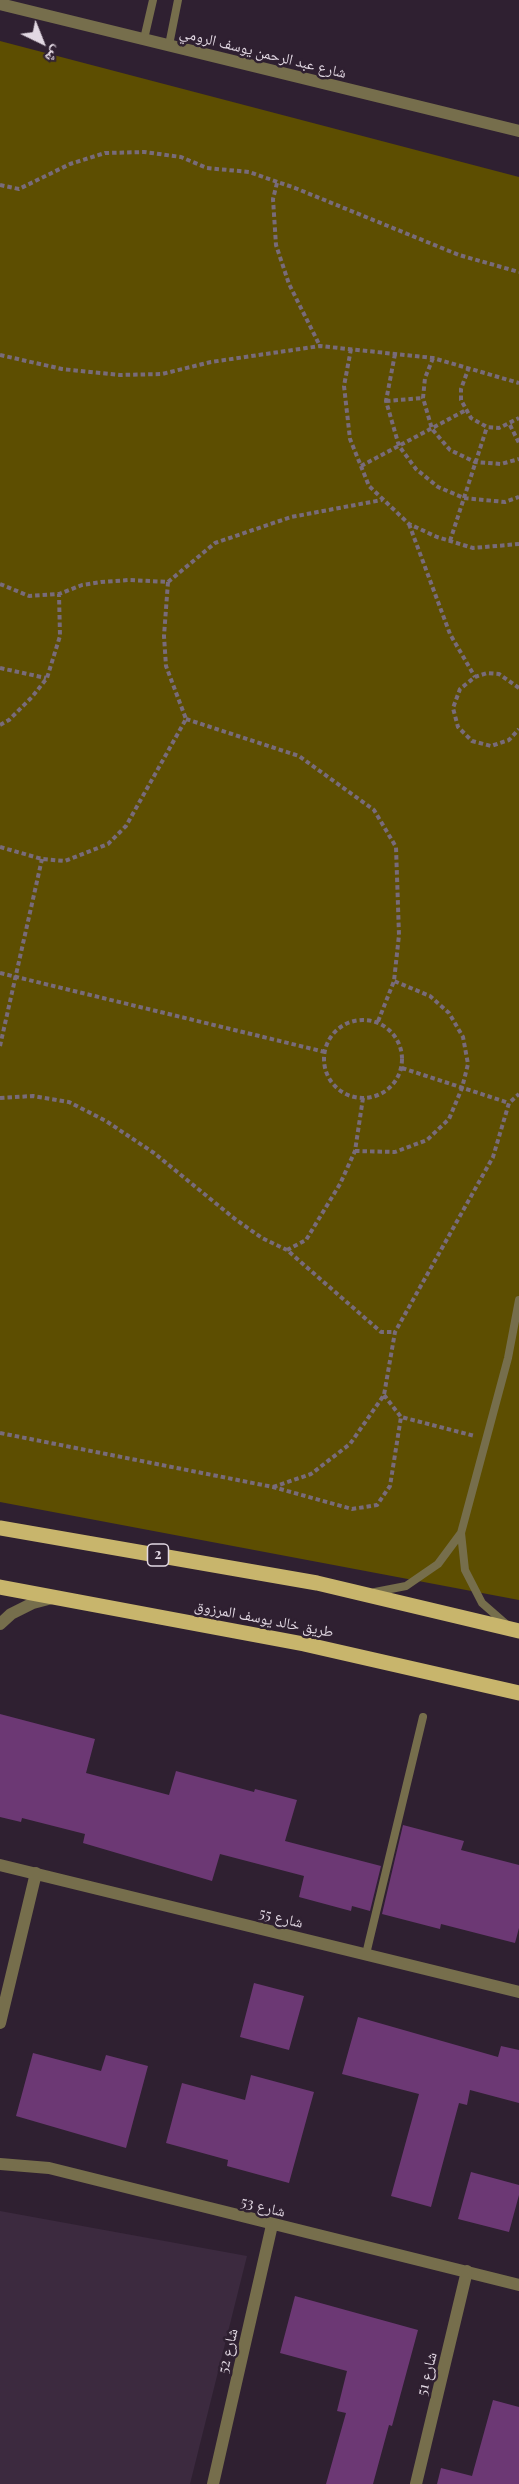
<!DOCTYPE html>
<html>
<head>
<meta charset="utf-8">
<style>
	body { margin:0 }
	#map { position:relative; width:519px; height:2484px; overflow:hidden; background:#2f2031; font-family:"Playfair Display","Noto Naskh Arabic",serif }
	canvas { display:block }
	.north { position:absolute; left:12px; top:12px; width:60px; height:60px; -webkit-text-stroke:4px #2f2031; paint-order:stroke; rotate:137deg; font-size:16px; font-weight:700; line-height:24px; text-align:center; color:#e2d8e3 }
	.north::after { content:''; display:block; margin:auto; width:21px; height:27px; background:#e2d8e3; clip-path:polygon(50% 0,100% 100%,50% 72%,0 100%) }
</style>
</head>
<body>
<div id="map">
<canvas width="519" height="2484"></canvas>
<div class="north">ش</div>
</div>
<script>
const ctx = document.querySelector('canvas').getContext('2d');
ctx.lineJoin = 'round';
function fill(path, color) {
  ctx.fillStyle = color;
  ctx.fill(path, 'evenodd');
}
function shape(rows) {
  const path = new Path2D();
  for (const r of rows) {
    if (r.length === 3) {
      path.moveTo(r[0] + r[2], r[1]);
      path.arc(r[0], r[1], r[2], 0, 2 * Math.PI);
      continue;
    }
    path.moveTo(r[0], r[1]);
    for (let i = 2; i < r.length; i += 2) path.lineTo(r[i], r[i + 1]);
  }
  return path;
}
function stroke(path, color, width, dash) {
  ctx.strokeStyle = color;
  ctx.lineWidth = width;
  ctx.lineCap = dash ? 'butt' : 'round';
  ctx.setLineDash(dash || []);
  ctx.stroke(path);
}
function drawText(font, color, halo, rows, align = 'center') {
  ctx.font = font + ' "Playfair Display","Noto Naskh Arabic",serif';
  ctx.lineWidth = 5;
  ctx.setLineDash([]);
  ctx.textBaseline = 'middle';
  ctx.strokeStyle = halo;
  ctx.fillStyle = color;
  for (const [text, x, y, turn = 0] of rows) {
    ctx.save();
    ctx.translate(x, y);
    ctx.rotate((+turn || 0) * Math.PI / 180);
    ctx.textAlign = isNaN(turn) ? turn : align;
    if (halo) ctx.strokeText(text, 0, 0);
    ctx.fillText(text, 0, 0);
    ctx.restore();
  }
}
fill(shape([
	[0,2211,247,2256,190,2484,0,2484]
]), '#3c2a3f');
fill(shape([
	[0,41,519,177,519,1600,0,1502]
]), '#5d4e01');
fill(shape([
	[0,1714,95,1739,86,1773,169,1795,176,1771,254,1792,255,1789,297,1800,285,1841,381,1866,370,1911,352,1906,351,1911,299,1897,304,1876,220,1854,212,1881,83,1843,85,1834,22,1818,21,1822,0,1817],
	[403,1825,464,1841,461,1850,519,1865,519,1928,515,1943,441,1924,440,1929,382,1914],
	[254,1983,304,1996,289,2050,240,2037],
	[358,2017,498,2057,501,2046,519,2050,519,2103,470,2090,467,2105,459,2103,431,2207,391,2196,419,2094,342,2074],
	[33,2053,101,2071,106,2055,148,2066,126,2148,16,2116],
	[251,2075,314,2092,289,2183,227,2166,228,2160,166,2143,182,2083,245,2100],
	[471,2172,519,2185,519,2195,509,2232,458,2219],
	[295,2296,418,2330,392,2426,389,2425,373,2484,326,2484,346,2413,337,2411,347,2371,280,2353],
	[493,2400,519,2407,519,2484,437,2484,441,2468,472,2476]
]), '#6c3874');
stroke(shape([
	[277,183,273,199,276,245,289,284,320,346],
	[0,185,19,189,70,164,105,153,144,152,181,157,207,168,249,172,295,188,459,255,519,272],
	[351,349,344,386,350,439,369,486,409,524,437,537,473,548,519,544],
	[395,354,386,401,399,446,416,469,438,487,464,498,505,502,519,497],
	[0,355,62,369,120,375,162,374,211,362,320,346,433,358,519,383],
	[433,358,425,378,423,398,432,429,450,450,475,462,501,464,519,459],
	[469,367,461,389,461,400,471,418,487,427,499,428,519,418],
	[386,401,423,398],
	[510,425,519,443],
	[361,466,466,410],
	[409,524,450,634,475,677],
	[450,541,487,427],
	[0,584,29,596,59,594,82,585,101,582,129,580,168,582,215,543,291,517,382,500],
	[0,668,46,678],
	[519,688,499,674,487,673,475,677,460,689,453,708,458,727,472,741,491,746,509,740,519,729],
	[186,719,299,756,374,810,396,847,399,935,394,981,377,1024],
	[0,725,9,720,32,697,47,678,60,636,59,594],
	[0,847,42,859,65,861,108,844,126,826,186,719,166,666,164,636,168,582],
	[0,973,325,1052],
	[363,1059,39],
	[0,1046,42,859],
	[402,1068,509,1103],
	[0,1098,33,1096,69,1102,106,1121,154,1153,235,1219,262,1238,287,1250],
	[363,1098,355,1151,340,1184,306,1240,287,1250,381,1332,395,1332],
	[355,1151,395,1152,427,1140,449,1119,462,1088,468,1064,463,1037,449,1013,430,996,394,981],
	[384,1395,401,1417,475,1436],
	[0,1433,273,1487,352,1509,377,1505,390,1486,401,1417],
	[273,1487,311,1474,350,1444,384,1395,395,1332,493,1157,509,1103,519,1094]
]), '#786b7a', 4, [4.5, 3]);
stroke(shape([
	[144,39,153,0],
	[169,45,178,0],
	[375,1592,406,1586,438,1564,461,1533],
	[506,1624,482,1603,465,1570,461,1533,508,1358,519,1300],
	[366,1954,423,1717]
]), '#766e4c', 8);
stroke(shape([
	[0,1624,11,1614,33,1603,52,1598],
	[0,1865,519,1992],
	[0,2023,36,1873],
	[0,2164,49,2168,519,2285],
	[213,2484,272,2225],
	[416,2484,467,2271]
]), '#766e4c', 12);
stroke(shape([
	[0,4,519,131]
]), '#766e4c', 12);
stroke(shape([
	[0,1528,317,1583,519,1631],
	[0,1587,304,1644,519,1693]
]), '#c8b56c', 15);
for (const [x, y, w] of [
	[158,1555,21]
]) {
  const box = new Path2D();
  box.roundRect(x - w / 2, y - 11, w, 22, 4.5);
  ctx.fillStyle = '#2f2031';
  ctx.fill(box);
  stroke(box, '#e2d8e3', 1.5);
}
drawText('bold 14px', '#e2d8e3', null, [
	["2",158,1555]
]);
drawText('15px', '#e2d8e3', '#2f2031', [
	["شارع عبد الرحمن يوسف الرومي",263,53,14],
	["طريق خالد يوسف المرزوق",264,1619,11],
	["شارع 55",281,1918,14],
	["شارع 53",263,2207,14],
	["شارع 52",228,2351,-77],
	["شارع 51",427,2374,-76]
]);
</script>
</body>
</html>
